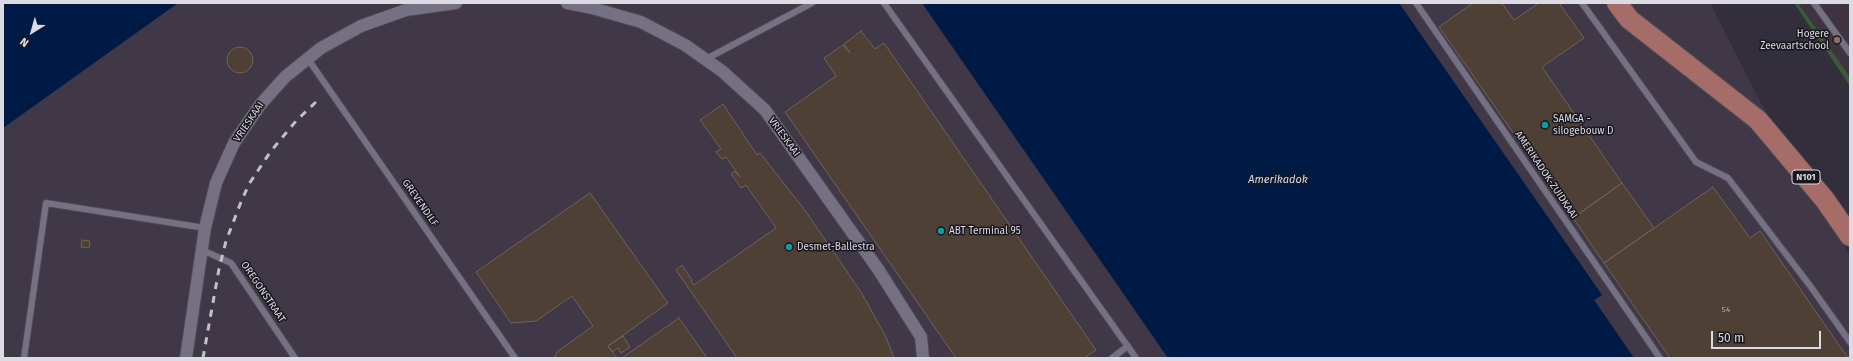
<!DOCTYPE html>
<html>
<head>
<meta charset="utf-8">
<style>
	body { margin:0 }
	#map { position:relative; width:1853px; height:361px; overflow:hidden; background:#322e3c; font-family:"Fira Sans",sans-serif }
	canvas { display:block }
	.frame { position:absolute; inset:0; border:4px solid #dcdae3; pointer-events:none }
	.north { position:absolute; left:12px; top:12px; width:40px; height:40px; -webkit-text-stroke:3px #19171e; paint-order:stroke; rotate:217deg; font-size:11px; font-weight:700; line-height:16px; text-align:center; color:#dcdae3 }
	.north::after { content:''; display:block; margin:auto; width:14px; height:18px; background:#dcdae3; clip-path:polygon(50% 0,100% 100%,50% 72%,0 100%) }
	.scale { position:absolute; left:1711px; top:331px; width:110px; height:18px; box-sizing:border-box; border:2px solid #dcdae3; border-top:0; padding-left:5px; font-size:12px; line-height:14px; white-space:nowrap; color:#dcdae3; -webkit-text-stroke:3px #19171e; paint-order:stroke }
</style>
</head>
<body>
<div id="map">
<canvas width="1853" height="361"></canvas>
<div class="frame"></div>
<div class="north">N</div>
<div class="scale">50 m</div>
</div>
<script>
const ctx = document.querySelector('canvas').getContext('2d');
ctx.lineJoin = 'round';
function fill(path, color) {
  ctx.fillStyle = color;
  ctx.fill(path, 'evenodd');
}
function shape(rows) {
  const path = new Path2D();
  for (const r of rows) {
    if (r.length === 3) {
      path.moveTo(r[0] + r[2], r[1]);
      path.arc(r[0], r[1], r[2], 0, 2 * Math.PI);
      continue;
    }
    path.moveTo(r[0], r[1]);
    for (let i = 2; i < r.length; i += 2) path.lineTo(r[i], r[i + 1]);
  }
  return path;
}
function stroke(path, color, width, dash) {
  ctx.strokeStyle = color;
  ctx.lineWidth = width;
  ctx.lineCap = dash ? 'butt' : 'round';
  ctx.setLineDash(dash || []);
  ctx.stroke(path);
}
function drawText(font, color, halo, rows, align = 'center') {
  ctx.font = font + ' "Fira Sans",sans-serif';
  ctx.lineWidth = 3;
  ctx.setLineDash([]);
  ctx.textBaseline = 'middle';
  ctx.strokeStyle = halo;
  ctx.fillStyle = color;
  for (const [text, x, y, turn = 0] of rows) {
    ctx.save();
    ctx.translate(x, y);
    ctx.rotate((+turn || 0) * Math.PI / 180);
    ctx.textAlign = isNaN(turn) ? turn : align;
    if (halo) ctx.strokeText(text, 0, 0);
    ctx.fillText(text, 0, 0);
    ctx.restore();
  }
}
fill(shape([
	[178,3,922,3,1168,358,3,358,3,128],
	[1399,3,1710,3,1805,189,1850,255,1850,358,1634,358,1594,300,1602,295]
]), '#403747');
fill(shape([
	[1798,3,1850,3,1850,77]
]), '#403341');
fill(shape([
	[1794,3,1798,3,1850,77,1850,86]
]), '#3b5a38');
fill(shape([
	[3,3,178,3,3,128],
	[922,3,1399,3,1602,295,1594,300,1634,358,1168,358]
]), '#001a46');
const building = shape([
	[1473,3,1502,3,1514,20,1539,3,1559,3,1584,38,1542,67,1622,183,1573,218,1439,27,1473,3],
	[861,31,875,49,884,43,1096,350,1084,358,956,358,785,112,836,76,824,58,843,45,850,53,844,44,861,31],
	[240,60,13],
	[723,104,757,155,760,153,804,209,861,292,886,337,894,358,737,358,676,270,682,265,692,280,691,281,694,285,776,228,746,185,741,188,731,174,734,171,740,177,726,157,722,159,716,152,721,149,700,120,723,104],
	[1622,183,1654,228,1604,263,1573,218,1622,183],
	[1713,187,1750,238,1760,231,1848,358,1670,358,1604,263,1713,187],
	[590,193,668,303,608,346,617,358,554,358,557,352,593,326,572,296,536,321,511,323,476,272,590,193],
	[82,240,90,241,89,248,81,247,82,240],
	[679,318,707,358,622,358,679,318],
	[623,336,630,347,621,353,618,348,612,352,608,346,623,336]
]);
fill(building, '#4f4036');
stroke(building, '#726258', 1);
const service = shape([
	[884,3,1136,358],
	[1416,3,1660,358],
	[1582,3,1696,162,1728,178,1811,287,1850,342],
	[1814,3,1850,53],
	[308,59,515,358],
	[706,59,812,3],
	[202,250,231,263,295,358],
	[24,358,46,203,205,228],
	[1112,358,1128,346]
]);
const minor = shape([
	[567,3,592,8,641,22,685,45,722,71,765,110,878,269,921,337,923,358],
	[186,358,205,228,216,183,234,143,260,105,285,77,321,48,361,26,406,10,456,3]
]);
const primary = shape([
	[1617,3,1629,19,1758,120,1825,200,1850,236]
]);
stroke(service, '#4c4955', 8);
stroke(minor, '#4c4955', 14);
stroke(primary, '#4c4955', 22);
stroke(service, '#767182', 6);
stroke(minor, '#767182', 12);
stroke(primary, '#a66d68', 20);
stroke(shape([
	[203,358,219,269,226,241,241,202,249,184,271,151,296,121,318,100]
]), '#c1bfc9', 3, [7, 7]);
for (const [x, y, r, color] of [
	[1837,40,4,"#8d6e63"],
	[1545,125,4,"#0f9aa8"],
	[941,231,4,"#0f9aa8"],
	[789,247,4,"#0f9aa8"]
]) {
  const dot = new Path2D();
  dot.arc(x, y, r, 0, 2 * Math.PI);
  ctx.fillStyle = color;
  ctx.fill(dot);
  stroke(dot, '#19171e', 1.5);
}
drawText('8px', '#b9b4b8', null, [
	["54",1726,310]
]);
for (const [x, y, w] of [
	[1806,177,28]
]) {
  const box = new Path2D();
  box.roundRect(x - w / 2, y - 7, w, 14, 3);
  ctx.fillStyle = '#19171e';
  ctx.fill(box);
  stroke(box, '#dcdae3', 1);
}
drawText('bold 9px', '#dcdae3', null, [
	["N101",1806,177]
]);
drawText('10px', '#dcdae3', '#19171e', [
	["Hogere",1829,34,"right"],
	["Zeevaartschool",1829,46,"right"],
	["SAMGA -",1553,119],
	["silogebouw D",1553,131],
	["ABT Terminal 95",949,231],
	["Desmet-Ballestra",797,247]
], 'left');
drawText('10px', '#dcdae3', '#19171e', [
	["VRIESKAAI",249,122,-56],
	["VRIESKAAI",784,137,54],
	["AMERIKADOK-ZUIDKAAI",1546,175,56],
	["GREVENDILF",420,203,55],
	["OREGONSTRAAT",263,292,56]
]);
drawText('italic 11px', '#cadefd', '#19171e', [
	["Amerikadok",1278,180]
]);
</script>
</body>
</html>
